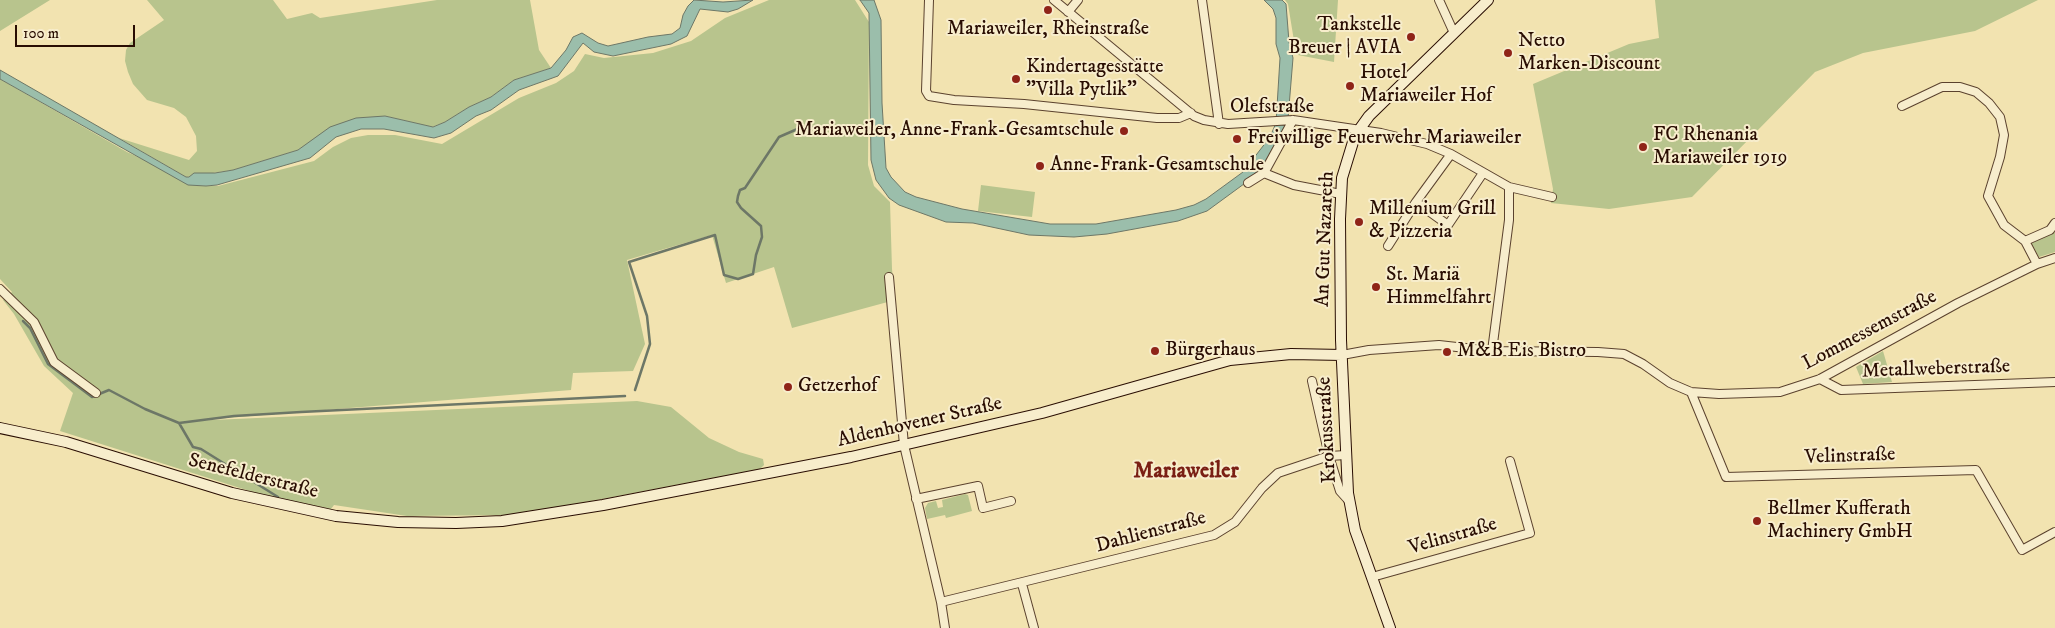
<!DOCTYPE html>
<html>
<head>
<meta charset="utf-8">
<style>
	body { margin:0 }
	#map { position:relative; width:2055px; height:628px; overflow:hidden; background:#f2e3b0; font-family:"IM FELL DW Pica",serif }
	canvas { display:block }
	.scale { position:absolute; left:15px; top:25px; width:120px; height:22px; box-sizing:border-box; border:2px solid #290d02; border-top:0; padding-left:6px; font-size:15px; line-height:18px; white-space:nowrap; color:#290d02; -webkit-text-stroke:4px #f7edcc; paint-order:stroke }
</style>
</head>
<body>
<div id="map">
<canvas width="2055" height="628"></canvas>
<div class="scale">100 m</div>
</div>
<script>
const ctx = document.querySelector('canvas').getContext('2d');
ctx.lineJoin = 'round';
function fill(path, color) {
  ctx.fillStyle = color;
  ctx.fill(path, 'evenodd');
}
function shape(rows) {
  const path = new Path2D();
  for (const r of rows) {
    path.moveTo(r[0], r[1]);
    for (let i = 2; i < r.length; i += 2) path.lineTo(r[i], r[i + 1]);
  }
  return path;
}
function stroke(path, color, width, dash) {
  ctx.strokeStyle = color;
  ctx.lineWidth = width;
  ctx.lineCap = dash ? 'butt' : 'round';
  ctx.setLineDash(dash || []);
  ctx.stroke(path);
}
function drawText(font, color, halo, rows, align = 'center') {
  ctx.font = font + ' "IM FELL DW Pica",serif';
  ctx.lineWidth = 4;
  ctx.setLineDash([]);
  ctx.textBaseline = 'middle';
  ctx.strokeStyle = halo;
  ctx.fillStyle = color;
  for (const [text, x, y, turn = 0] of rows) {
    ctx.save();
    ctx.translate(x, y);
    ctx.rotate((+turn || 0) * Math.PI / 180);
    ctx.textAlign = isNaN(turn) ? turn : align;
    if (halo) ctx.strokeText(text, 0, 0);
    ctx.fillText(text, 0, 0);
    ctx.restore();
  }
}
fill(shape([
	[0,0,50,0,0,31],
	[147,0,273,0,287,19,312,13,320,18,437,0,530,0,539,50,551,68,514,80,491,97,469,107,445,122,432,127,385,116,314,141,298,150,233,170,186,177,119,138,189,160,197,151,196,136,186,117,174,108,147,100,133,84,128,72,125,61,126,50,130,43,164,20],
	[769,0,855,0,869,22,868,165,874,186,890,202,892,269,895,300,792,328,774,267,726,283,712,235,627,260,645,344,633,371,573,373,571,390,190,421,637,401,671,407,709,438,739,452,763,459,764,465,760,469,597,500,509,515,407,516,334,505,331,509,262,495,60,431,73,393,44,366,14,314,3,300,12,292,0,279,0,79,127,152,203,186,218,186,314,161,333,147,351,138,368,135,395,135,442,144,519,98,556,83,574,71,585,54,604,58,653,53,691,41,725,18],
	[1285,0,1338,0,1334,62,1298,55,1294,41,1288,4],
	[1655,0,2038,0,1975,31,1863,53,1815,72,1692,197,1609,209,1551,203,1553,189,1533,84,1629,44,1659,38],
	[981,185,1035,192,1032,217,978,211],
	[2055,232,2055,252,2039,257,2031,243,2032,242],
	[1883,351,1892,382,1863,384,1856,367],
	[965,494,968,495,972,511,946,518,945,515,927,519,925,508,928,503,936,501,938,508,943,507,942,500]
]), '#b8c48d');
const water = shape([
	[694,0,723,2,753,0,738,9,728,12,700,9,687,36,671,44,613,56,594,52,583,43,558,76,519,90,491,110,476,116,451,133,434,138,384,129,361,129,336,137,310,158,217,185,206,186,188,185,0,79,0,70,186,177,189,177,194,173,215,173,233,170,298,150,330,127,356,118,385,116,433,127,445,122,469,107,491,97,514,80,551,68,566,50,573,37,582,33,598,43,608,46,648,37,672,34,680,28,683,15,688,6,694,0],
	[860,0,874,0,881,20,882,103,886,168,891,177,905,192,916,197,962,209,1050,224,1096,224,1176,210,1194,205,1206,199,1243,172,1270,137,1276,123,1280,58,1276,44,1276,18,1273,9,1264,0,1282,0,1286,4,1289,42,1293,58,1287,131,1261,167,1248,181,1207,211,1178,221,1107,234,1074,237,1029,235,973,223,946,222,899,205,889,198,876,180,871,160,869,13,860,0]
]);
fill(water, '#9bbeab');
stroke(water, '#6d7767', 1);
stroke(shape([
	[23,321,30,328,48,364,92,397,109,390,145,409,179,423,193,447,201,449,278,497],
	[635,390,650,344,647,316,629,262,715,235,724,275,738,279,753,274,756,255,762,237,761,226,741,208,737,202,738,196,740,190,745,188,779,137,802,127,873,128],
	[179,423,234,416,301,412,625,396]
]), '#6d7767', 2.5);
const street = shape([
	[929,0,926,91,929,96,954,100,1024,104,1157,118,1179,118,1191,113],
	[1054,0,1194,116,1204,120,1228,124,1293,120,1381,133,1427,144,1451,154,1509,187,1552,197],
	[1202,0,1219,124],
	[1439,0,1454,33],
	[1068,12,1078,0],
	[1902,106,1942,87,1960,87,1976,92,1989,103,2000,117,2004,135,2000,157,1988,196,2004,225,2025,241,2037,264],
	[1264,173,1294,185,1341,194],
	[1248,183,1264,173,1293,120],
	[1416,202,1448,225,1483,173],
	[2025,241,2050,230,2055,223],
	[1388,246,1416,202,1451,154],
	[889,277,904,445,941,602,945,628],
	[0,289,34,322,54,362,96,393],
	[1492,351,1509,220,1509,187],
	[1342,355,1369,350,1439,345,1492,351,1598,352,1624,354,1643,364,1670,383,1691,392,1719,394,1780,392,1820,379,1958,303,2037,264,2055,258],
	[1820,379,1841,390,2055,382],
	[1312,381,1329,456,1340,491,1349,501],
	[1691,392,1726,477,1976,470,2022,550,2055,532],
	[916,499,978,486,983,508,1011,501],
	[1372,577,1530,533,1510,461],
	[1022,584,1034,628],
	[941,602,1214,535,1235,522,1262,488,1278,473,1329,456,1346,455]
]);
const secondary = shape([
	[0,428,66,442,232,493,336,516,398,522,456,523,502,521,603,505,851,457,1042,413,1230,360,1291,354,1342,355],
	[1390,628,1355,530,1348,493,1341,340,1340,219,1342,178,1353,142,1359,130,1369,116,1488,0]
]);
stroke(street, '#5b422e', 10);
stroke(secondary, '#290d02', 12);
stroke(street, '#f7edcc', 8);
stroke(secondary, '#f7edcc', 10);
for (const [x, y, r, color] of [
	[1048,10,5,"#8f2418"],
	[1411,37,5,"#8f2418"],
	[1508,53,5,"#8f2418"],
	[1016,79,5,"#8f2418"],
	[1350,86,5,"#8f2418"],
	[1124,131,5,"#8f2418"],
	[1237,139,5,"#8f2418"],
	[1643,147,5,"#8f2418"],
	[1040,166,5,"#8f2418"],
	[1359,222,5,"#8f2418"],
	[1376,287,5,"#8f2418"],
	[1155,351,5,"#8f2418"],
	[1447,352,5,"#8f2418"],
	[788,387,5,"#8f2418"],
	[1757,521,5,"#8f2418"]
]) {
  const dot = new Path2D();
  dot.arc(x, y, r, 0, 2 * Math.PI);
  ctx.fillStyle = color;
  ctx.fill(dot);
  stroke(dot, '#f7edcc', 2);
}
drawText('20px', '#290d02', '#f7edcc', [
	["Tankstelle",1401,26,"right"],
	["Breuer | AVIA",1401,49,"right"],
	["Mariaweiler, Rheinstraße",1048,30,"center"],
	["Netto",1518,42],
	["Marken-Discount",1518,65],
	["Kindertagesstätte",1026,68],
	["\"Villa Pytlik\"",1026,91],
	["Hotel",1360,74],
	["Mariaweiler Hof",1360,97],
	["Mariaweiler, Anne-Frank-Gesamtschule",1114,131,"right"],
	["FC Rhenania",1653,136],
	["Mariaweiler 1919",1653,159],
	["Freiwillige Feuerwehr Mariaweiler",1247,139],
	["Anne-Frank-Gesamtschule",1050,166],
	["Millenium Grill",1369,210],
	["& Pizzeria",1369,233],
	["St. Mariä",1386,276],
	["Himmelfahrt",1386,299],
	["Bürgerhaus",1165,351],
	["M&B Eis Bistro",1457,352],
	["Getzerhof",798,387],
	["Bellmer Kufferath",1767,510],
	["Machinery GmbH",1767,533]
], 'left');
drawText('20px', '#290d02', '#f7edcc', [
	["Olefstraße",1272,108],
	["An Gut Nazareth",1326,239,-88],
	["Lommessemstraße",1870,331,-28],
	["Metallweberstraße",1936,370,-2],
	["Aldenhovener Straße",920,423,-13],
	["Krokusstraße",1328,430,-93],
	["Velinstraße",1850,457,-2],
	["Senefelderstraße",253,477,14],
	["Dahlienstraße",1151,533,-15],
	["Velinstraße",1453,537,-16]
]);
drawText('bold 22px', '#7a1f14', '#f7edcc', [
	["Mariaweiler",1186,472]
]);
</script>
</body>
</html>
